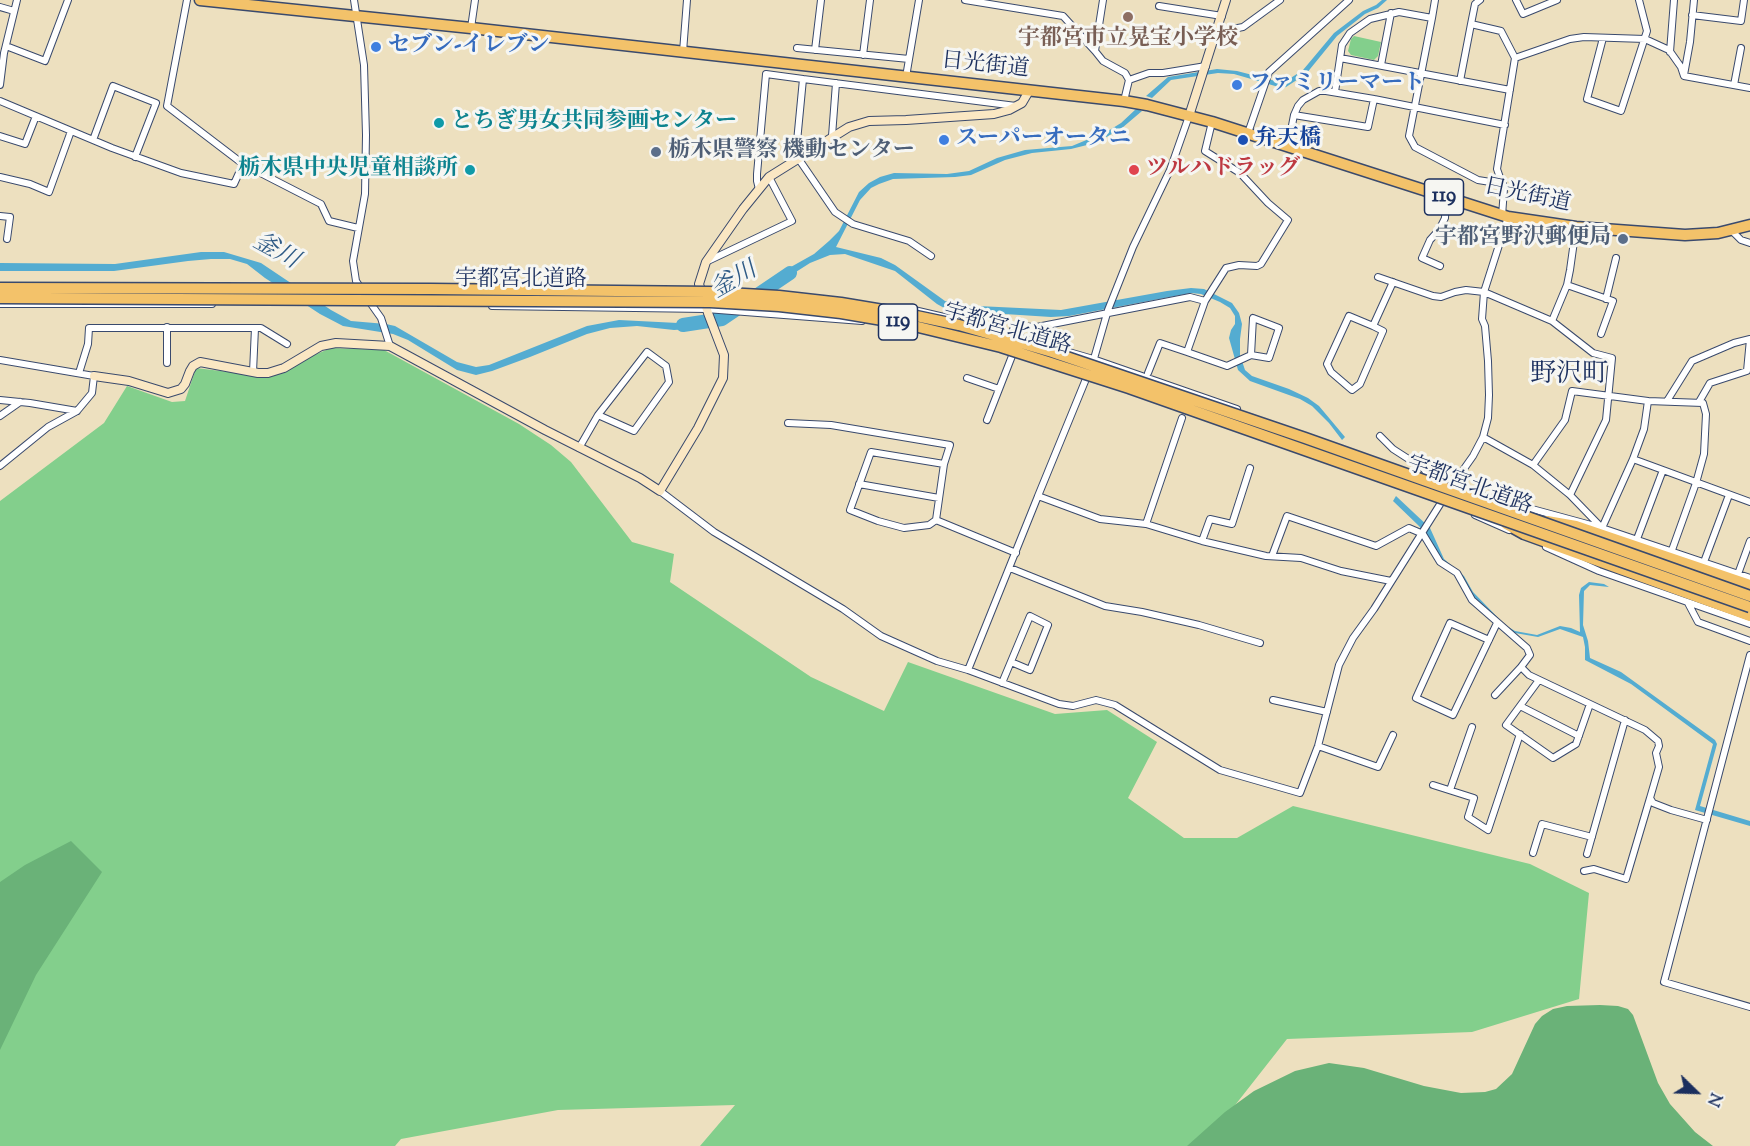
<!DOCTYPE html>
<html>
<head>
<meta charset="utf-8">
<style>
	body { margin:0 }
	#map { position:relative; width:1750px; height:1146px; overflow:hidden; background:#ede0bf; font-family:"Sorts Mill Goudy",serif }
	canvas { display:block }
	.north { position:absolute; left:1666px; top:1062px; width:60px; height:60px; -webkit-text-stroke:4px #f6f6f2; paint-order:stroke; rotate:113deg; font-size:16px; font-weight:700; line-height:24px; text-align:center; color:#1b2f5e }
	.north::after { content:''; display:block; margin:auto; width:21px; height:27px; background:#1b2f5e; clip-path:polygon(50% 0,100% 100%,50% 72%,0 100%) }
</style>
</head>
<body>
<div id="map">
<canvas width="1750" height="1146"></canvas>
<div class="north">N</div>
</div>
<script>
const ctx = document.querySelector('canvas').getContext('2d');
ctx.lineJoin = 'round';
function fill(path, color) {
  ctx.fillStyle = color;
  ctx.fill(path, 'evenodd');
}
function shape(rows) {
  const path = new Path2D();
  for (const r of rows) {
    path.moveTo(r[0], r[1]);
    for (let i = 2; i < r.length; i += 2) path.lineTo(r[i], r[i + 1]);
  }
  return path;
}
function stroke(path, color, width, dash) {
  ctx.strokeStyle = color;
  ctx.lineWidth = width;
  ctx.lineCap = dash ? 'butt' : 'round';
  ctx.setLineDash(dash || []);
  ctx.stroke(path);
}
function drawText(font, color, halo, rows, align = 'center') {
  ctx.font = font + ' "Sorts Mill Goudy","Noto Serif JP",serif';
  ctx.lineWidth = 6;
  ctx.setLineDash([]);
  ctx.textBaseline = 'middle';
  ctx.strokeStyle = halo;
  ctx.fillStyle = color;
  for (const [text, x, y, turn = 0] of rows) {
    ctx.save();
    ctx.translate(x, y);
    ctx.rotate((+turn || 0) * Math.PI / 180);
    ctx.textAlign = isNaN(turn) ? turn : align;
    if (halo) ctx.strokeText(text, 0, 0);
    ctx.fillText(text, 0, 0);
    ctx.restore();
  }
}
fill(shape([
	[1354,36,1381,42,1378,56,1374,60,1351,55,1348,51,1351,39],
	[331,348,384,350,519,424,551,445,571,462,632,542,674,554,670,582,811,677,884,711,908,662,1055,714,1107,710,1157,742,1128,798,1184,838,1237,838,1293,806,1530,864,1589,893,1579,999,1472,1032,1287,1039,1203,1146,700,1146,735,1105,558,1110,401,1139,395,1146,0,1146,0,501,104,423,127,386,172,402,185,401,196,368,262,376,280,374,300,361]
]), '#83cf8c');
fill(shape([
	[71,841,102,872,36,975,0,1050,0,882,25,865],
	[1600,1005,1618,1006,1628,1009,1633,1015,1658,1083,1670,1104,1695,1132,1713,1146,1187,1146,1225,1112,1254,1091,1295,1071,1329,1063,1364,1068,1424,1086,1461,1093,1485,1092,1496,1089,1512,1074,1535,1024,1542,1016,1553,1009,1567,1006]
]), '#6ab278');
fill(shape([
	[1382,0,1387,0,1378,8,1365,14,1337,36,1306,74,1286,87,1282,88,1234,74,1218,73,1171,80,1152,98,1146,96,1168,77,1217,69,1237,71,1283,83,1303,70,1334,33,1363,11,1376,5],
	[1136,109,1142,111,1122,128,1103,139,1087,145,1071,149,1032,153,1005,160,971,175,955,177,893,179,879,184,871,188,860,200,836,247,881,258,895,265,945,301,957,305,1061,310,1167,291,1191,288,1204,289,1232,303,1239,313,1242,324,1240,339,1240,355,1245,370,1252,376,1289,389,1308,398,1319,406,1345,437,1342,440,1329,423,1312,406,1300,399,1250,381,1238,370,1229,338,1231,330,1235,324,1235,316,1230,308,1220,302,1201,294,1191,293,1069,316,1051,317,958,311,946,309,937,304,895,271,845,254,830,255,810,263,777,284,773,277,814,254,829,241,839,231,859,192,869,183,880,177,894,173,947,174,969,171,997,158,1025,150,1072,146,1108,131,1121,123],
	[201,252,224,252,261,263,331,310,351,321,386,324,395,326,457,362,476,367,489,365,587,326,619,320,678,323,700,321,702,328,674,330,637,326,610,328,587,334,530,357,492,371,476,375,457,370,408,340,393,334,343,326,320,314,265,278,247,264,230,259,211,259,188,261,114,271,0,271,0,263,115,264],
	[1396,496,1430,528,1444,559,1464,576,1473,592,1505,625,1515,631,1537,635,1560,626,1571,628,1580,632,1579,595,1581,588,1589,582,1604,584,1609,587,1590,585,1584,591,1583,625,1588,641,1590,658,1621,672,1715,740,1717,744,1700,806,1750,821,1750,826,1695,810,1713,744,1631,684,1585,660,1585,647,1583,637,1560,629,1538,637,1515,633,1505,627,1473,598,1462,577,1443,561,1419,526,1393,501]
]), '#54acd1');
stroke(shape([
	[683,325,722,319,790,273]
]), '#54acd1', 14);
const street = shape([
	[187,0,167,106,243,164,321,204,329,221,358,228],
	[354,0,364,65,366,135,365,194,353,261,356,281,362,290],
	[965,0,1063,16,1095,51,1103,0],
	[1480,0,1475,4,1471,24,1501,31,1515,58,1497,169,1504,189,1502,216],
	[1516,0,1523,14,1557,0],
	[1159,6,1222,16],
	[0,7,14,11],
	[1692,15,1741,21,1744,0],
	[1432,18,1409,136,1415,147,1478,180,1503,184],
	[471,28,475,0],
	[1217,32,1243,27,1280,0],
	[1603,38,1587,99,1621,111,1647,31,1639,0],
	[6,46,45,61,68,0],
	[797,48,909,59],
	[815,50,821,0],
	[1095,51,1103,61,1125,73,1129,80],
	[683,52,687,0],
	[1670,52,1674,0],
	[863,55,870,0],
	[1340,58,1510,90],
	[1515,58,1570,39,1584,37,1645,39,1669,50,1681,67,1684,76,1750,88],
	[1381,65,1391,13],
	[1684,75,1690,42,1694,0],
	[906,77,919,0],
	[803,79,1016,106],
	[1460,81,1471,24],
	[0,85,4,53,17,0],
	[1734,85,1741,48],
	[1335,92,1342,45,1350,33,1370,19,1399,12,1432,18,1435,0],
	[0,101,112,148,181,173,234,184,243,164],
	[1124,101,1129,80,1149,73,1163,73,1206,66],
	[1294,115,1368,127,1374,99],
	[1248,133,1269,72,1349,0],
	[0,136,25,144,36,116],
	[832,136,836,83],
	[93,140,113,86,156,103,135,157],
	[1288,146,1294,115,1298,106,1303,100,1319,91,1326,91,1374,99,1505,125],
	[0,177,30,184,49,192,71,131],
	[759,189,757,181,757,174,766,74,803,79,796,152,798,158,835,212,853,224,909,241,931,256],
	[0,216,10,217,7,239],
	[1731,230,1741,240,1750,243],
	[708,261,792,221,769,177],
	[1440,266,1422,258,1430,240,1439,230,1445,218,1446,198],
	[1378,277,1433,296,1441,297,1455,292,1466,290,1484,292,1552,321,1593,353,1612,358,1606,420,1570,495],
	[1567,285,1613,301,1601,334],
	[1606,299,1616,258],
	[369,301,381,318,390,346],
	[1205,301,1226,268,1239,265,1257,266,1261,264,1288,220,1268,203,1240,173,1205,151,1212,122],
	[0,304,212,304],
	[492,306,706,309,862,321],
	[914,310,957,320],
	[1552,321,1567,285,1570,270,1576,227],
	[973,324,1093,359,1237,409],
	[1373,326,1383,331,1360,384,1352,390,1331,372,1327,364,1349,316,1373,326,1393,282],
	[167,327,167,363],
	[1012,334,1014,326,1037,327,1190,297,1205,301,1187,352,1227,366,1251,355,1269,358,1279,328,1253,318,1251,355],
	[0,360,94,376,92,393,77,411,48,427,0,466],
	[1093,362,1108,310,1133,247,1170,170,1189,116],
	[253,372,255,328],
	[79,373,88,344,89,328,261,328,287,344],
	[1148,373,1160,343,1187,352],
	[967,378,999,389],
	[0,400,30,403,77,411],
	[1667,401,1692,361,1734,343,1750,339,1747,371,1710,383,1699,402],
	[0,416,20,402],
	[987,420,1012,356],
	[788,423,831,425,950,445,944,464,936,520,1016,553],
	[1380,436,1393,449,1424,469,1430,479],
	[1483,437,1533,465,1570,495,1602,528,1633,459,1644,429,1648,401],
	[579,448,598,415,647,352,666,366,669,382,634,431,598,415],
	[1633,459,1750,502],
	[1533,465,1565,420,1572,391,1648,401,1703,403,1706,414,1704,454,1696,483,1672,550],
	[859,484,939,498],
	[1449,490,1473,456,1483,437,1488,418,1489,395,1488,361,1485,326,1482,319,1484,292,1508,217],
	[660,491,714,532,843,609,881,636,937,661,968,670,1059,704,1073,706,1096,700,1115,705,1220,770,1300,793,1318,746,1339,665,1353,638,1374,609,1444,498],
	[1473,493,1602,528,1750,578],
	[1038,496,1088,374],
	[1475,515,1509,530],
	[936,520,929,525,904,528,878,521,850,510,871,452,944,464],
	[1146,524,1182,418],
	[1637,539,1663,470],
	[1202,541,1210,519,1232,524,1250,468],
	[1546,547,1599,571,1750,624],
	[1272,556,1287,516,1376,546,1409,528,1423,534,1440,562,1457,573,1472,600,1527,648,1530,655,1521,667,1529,675,1645,730,1658,741,1659,746,1656,753,1659,767,1650,798,1653,803,1671,810,1707,820],
	[1704,562,1729,495],
	[1010,568,1105,606,1142,612,1199,625,1260,643],
	[1738,574,1750,541],
	[1688,603,1698,622,1750,641],
	[1489,640,1450,623,1416,698,1453,715,1497,623],
	[1750,655,1664,982,1750,1007],
	[968,670,1038,496,1100,519,1146,524,1202,541,1266,556,1301,558,1341,571,1391,581],
	[1539,680,1506,725,1553,758,1576,744,1590,704],
	[1002,683,1030,616,1048,625,1030,670,1011,662],
	[1495,695,1521,667],
	[1273,700,1327,712],
	[1520,706,1579,736],
	[1318,746,1378,767,1393,735],
	[1433,785,1474,798,1468,817,1488,830,1520,734],
	[1450,790,1472,727],
	[1533,853,1542,824,1592,837],
	[1587,854,1625,720],
	[1584,871,1594,869,1626,879,1650,798]
]);
const secondary = shape([
	[1189,116,1226,0],
	[94,376,129,381,168,393,181,389,185,384,190,371,193,366,200,362,258,373,268,373,284,368,321,346,336,343,390,346,545,430,640,478,660,491,698,428,723,378,724,355,708,313,699,284,706,262,743,209,769,177,849,127,869,121,906,120,994,114,1009,110,1022,103,1029,91]
]);
const highway = shape([
	[200,0,471,28,1124,101,1147,105,1212,122,1508,217,1576,227,1685,235,1718,233,1750,225],
	[1547,521,1576,526,1750,585],
	[1506,524,1524,534,1750,616]
]);
stroke(street, '#3a4a6d', 8);
stroke(secondary, '#3a4a6d', 10);
stroke(highway, '#3a4a6d', 13);
stroke(street, '#fff', 6);
stroke(secondary, '#fae7c3', 8);
stroke(highway, '#f3c26a', 10);
const highwayBridge = shape([
	[0,288,431,289,710,292,779,296,841,303,907,314,959,325,1052,352,1305,438,1750,596],
	[0,298,710,302,779,306,841,313,906,324,1001,347,1129,388,1750,607]
]);
stroke(highwayBridge, '#3a4a6d', 13, []);
stroke(highwayBridge, '#f3c26a', 10);
for (const [x, y, r, color] of [
	[1128,17,6,"#8d6e63"],
	[376,47,6,"#3f7fe0"],
	[1237,85,6,"#3f7fe0"],
	[439,123,6,"#0f9aa8"],
	[944,140,6,"#3f7fe0"],
	[1243,140,6,"#1a4fb4"],
	[656,152,6,"#5c6f8a"],
	[470,170,6,"#0f9aa8"],
	[1134,170,6,"#e0444e"],
	[1623,239,6,"#5c6f8a"]
]) {
  const dot = new Path2D();
  dot.arc(x, y, r, 0, 2 * Math.PI);
  ctx.fillStyle = color;
  ctx.fill(dot);
  stroke(dot, '#f6f6f2', 2);
}
for (const [x, y, w] of [
	[1444,197,39],
	[898,322,39]
]) {
  const box = new Path2D();
  box.roundRect(x - w / 2, y - 18, w, 36, 4.5);
  ctx.fillStyle = '#f6f6f2';
  ctx.fill(box);
  stroke(box, '#1b2f5e', 1.5);
}
drawText('bold 21px', '#1b2f5e', null, [
	["119",1444,197],
	["119",898,322]
]);
drawText('bold 22px', '#785e54', '#f6f6f2', [
	["宇都宮市立晃宝小学校",1128,40]
]);
drawText('bold 22px', '#366cbe', '#f6f6f2', [
	["セブン-イレブン",388,47],
	["ファミリーマート",1249,85],
	["スーパーオータニ",956,140]
], 'left');
drawText('22px', '#1b2f5e', '#f6f6f2', [
	["日光街道",985,67,6],
	["日光街道",1527,197,12],
	["宇都宮北道路",521,281],
	["宇都宮北道路",1007,331,16],
	["宇都宮北道路",1469,487,20]
]);
drawText('bold 22px', '#0d838f', '#f6f6f2', [
	["とちぎ男女共同参画センター",451,123],
	["栃木県中央児童相談所",458,170,"right"]
], 'left');
drawText('bold 22px', '#164399', '#f6f6f2', [
	["弁天橋",1255,140]
], 'left');
drawText('bold 22px', '#4e5e75', '#f6f6f2', [
	["栃木県警察 機動センター",668,152],
	["宇都宮野沢郵便局",1611,239,"right"]
], 'left');
drawText('bold 22px', '#be3a42', '#f6f6f2', [
	["ツルハドラッグ",1146,170]
], 'left');
drawText('italic 24px', '#2f5b86', '#f6f6f2', [
	["釜川",275,253,29],
	["釜川",735,282,-30]
]);
drawText('26px', '#1b2f5e', '#f6f6f2', [
	["野沢町",1569,377]
]);
</script>
</body>
</html>
